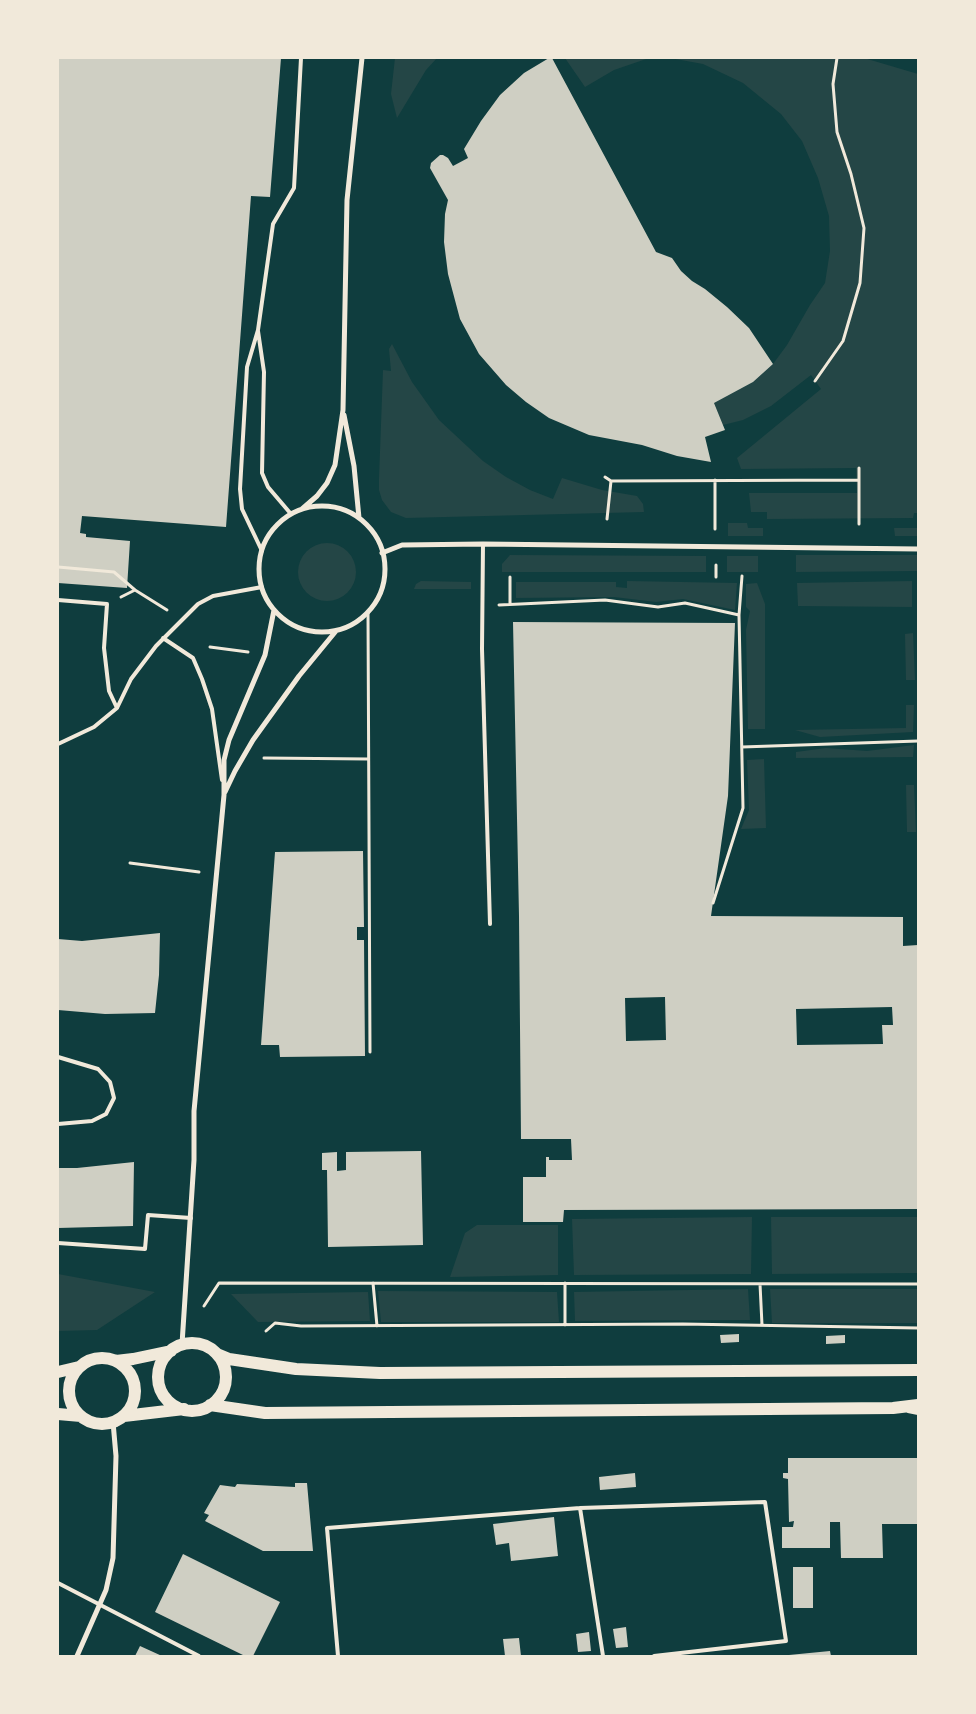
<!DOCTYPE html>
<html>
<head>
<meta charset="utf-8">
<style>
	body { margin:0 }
	#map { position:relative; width:976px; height:1714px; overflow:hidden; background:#0f3d3e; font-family:"Work Sans",sans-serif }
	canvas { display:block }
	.frame { position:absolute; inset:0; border:59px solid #f1e9da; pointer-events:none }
</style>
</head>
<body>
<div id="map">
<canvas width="976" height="1714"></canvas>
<div class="frame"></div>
</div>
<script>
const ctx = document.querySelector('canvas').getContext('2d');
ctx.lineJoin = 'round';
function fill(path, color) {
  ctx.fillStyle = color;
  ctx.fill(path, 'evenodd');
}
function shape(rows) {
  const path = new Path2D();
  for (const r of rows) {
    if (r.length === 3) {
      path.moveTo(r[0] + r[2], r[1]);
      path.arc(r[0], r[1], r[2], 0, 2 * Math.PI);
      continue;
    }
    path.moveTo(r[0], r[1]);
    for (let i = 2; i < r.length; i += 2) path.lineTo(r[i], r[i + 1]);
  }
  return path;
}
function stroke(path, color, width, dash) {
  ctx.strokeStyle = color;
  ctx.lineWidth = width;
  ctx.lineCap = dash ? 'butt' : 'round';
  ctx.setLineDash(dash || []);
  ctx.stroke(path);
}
fill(shape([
	[395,58,437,58,426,70,397,118,391,94],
	[565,58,649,58,614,70,585,87],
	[670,58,864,58,918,74,918,513,914,513,913,518,767,519,767,512,751,512,749,493,857,493,856,468,741,469,737,458,821,389,811,375,771,406,743,420,723,425,714,403,753,382,773,364,787,345,810,305,825,283,830,251,829,216,818,178,802,141,781,114,743,83,703,64],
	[392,344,412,382,439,420,483,461,506,477,530,490,553,499,562,478,602,490,637,496,643,504,644,512,406,518,391,512,382,500,379,490,379,479,383,370,391,371,389,349],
	[728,523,747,523,748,528,763,528,763,536,728,536],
	[894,528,918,528,918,536,895,536],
	[327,572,29],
	[510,555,706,556,706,572,502,572,502,564],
	[796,555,918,555,918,571,796,572],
	[727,556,758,556,758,572,727,572],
	[421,581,471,582,471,589,414,589,416,584],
	[627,581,737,583,735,610,683,599,656,602,614,597,516,598,516,582,616,582,616,587,627,588],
	[912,581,912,607,798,606,797,583],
	[757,583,765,604,765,729,748,729,746,630,750,611,746,607,746,584],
	[913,633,915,680,906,680,905,634],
	[906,705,914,705,913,732,820,737,795,730,906,728],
	[914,745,913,757,796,758,796,752,826,748,867,751],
	[764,759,766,828,741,829,749,810,747,760],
	[906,785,914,785,916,832,907,832],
	[752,1217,751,1274,574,1275,572,1219],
	[771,1217,918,1217,918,1273,772,1274],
	[477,1225,558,1225,558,1275,450,1277,465,1233],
	[58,1274,155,1292,97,1330,58,1331],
	[748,1289,750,1320,575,1321,574,1292],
	[770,1289,918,1289,918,1323,772,1323],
	[378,1291,557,1292,559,1322,381,1322],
	[368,1292,370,1321,258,1322,231,1294]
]), '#244646');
fill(shape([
	[58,58,281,58,270,197,251,196,226,527,82,516,80,533,86,534,86,537,130,541,127,588,58,583],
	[549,58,552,58,656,252,672,258,681,271,692,281,705,289,727,307,749,328,773,364,753,382,714,403,725,430,705,437,711,462,677,456,642,445,589,435,549,418,526,402,506,385,479,354,460,319,448,274,444,242,445,214,448,200,430,168,431,163,440,155,443,155,448,158,453,166,468,158,464,149,481,121,500,95,524,73],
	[513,622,735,623,728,796,711,916,903,917,903,946,918,945,918,1209,564,1210,563,1222,523,1222,523,1177,546,1177,546,1157,549,1157,549,1160,572,1160,571,1139,521,1139,519,916],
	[665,997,666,1040,626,1041,625,998],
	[892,1007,893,1025,882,1025,883,1044,797,1045,796,1009],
	[363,851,364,927,357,927,357,940,364,940,365,1056,280,1057,279,1045,261,1045,275,852],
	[160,933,159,975,155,1013,105,1014,58,1010,58,939,82,941],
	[421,1151,423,1245,328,1247,327,1170,322,1170,322,1153,337,1152,337,1171,346,1170,346,1152],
	[134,1162,133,1226,58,1228,58,1168,77,1168],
	[739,1334,739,1342,721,1343,720,1335],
	[845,1335,845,1343,826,1344,826,1336],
	[788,1458,918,1458,918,1524,882,1524,883,1558,841,1558,840,1522,830,1522,830,1548,782,1548,782,1527,793,1527,794,1521,789,1522,788,1479,783,1478,783,1473,788,1473],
	[635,1473,636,1487,600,1490,599,1477],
	[295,1483,307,1483,313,1551,263,1551,205,1521,209,1515,204,1513,220,1485,235,1487,237,1484,295,1487],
	[554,1517,558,1556,511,1561,509,1543,496,1545,493,1524],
	[183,1554,280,1602,253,1656,245,1656,155,1612],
	[793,1567,813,1567,813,1608,793,1608],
	[626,1627,628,1647,616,1648,613,1629],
	[589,1632,591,1651,578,1652,576,1634],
	[519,1638,521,1656,505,1656,503,1639],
	[140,1646,162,1656,135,1656],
	[830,1651,831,1656,789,1656,789,1655]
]), '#cfcfc3');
stroke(shape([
	[815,381,843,341,860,283,864,228,851,174,837,132,833,84,837,58],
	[859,468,859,524],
	[605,477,611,481,859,480],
	[715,480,715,529],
	[607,519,611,481],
	[716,565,716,577],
	[58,567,114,572,135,590],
	[121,597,135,590,167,610],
	[510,604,510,577],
	[499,605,605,600,658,607,685,603,739,615,743,808,713,903],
	[368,612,370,1052],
	[739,615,742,576],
	[210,647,248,652],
	[742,747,918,741],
	[264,758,368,759],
	[130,863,199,872],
	[373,1283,377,1326],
	[565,1283,565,1325],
	[760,1284,762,1325],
	[204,1306,219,1283,918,1284],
	[266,1331,275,1323,301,1326,683,1324,918,1328]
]), '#f1e9da', 3);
stroke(shape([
	[258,331,264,372,262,473,268,487,291,514],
	[483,544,482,649,490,924],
	[262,551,242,509,240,489,247,367,258,330,273,224,294,188,301,58],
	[58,600,107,604,104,648,109,691,117,708],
	[163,638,193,658,202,679,212,709,222,780],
	[58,744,94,727,117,708,131,679,156,646,198,604,213,596,262,587],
	[58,1057,98,1069,110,1082,114,1098,106,1114,92,1121,58,1124],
	[58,1243,145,1249,148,1215,191,1218],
	[908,1411,918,1413],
	[58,1583,199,1656],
	[338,1656,327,1528,580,1508],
	[603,1656,580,1508,765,1502,786,1641,654,1656]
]), '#f1e9da', 4);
stroke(shape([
	[344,415,354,466,359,518],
	[322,569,63],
	[302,509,317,496,327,483,335,465,343,410,347,200,362,58],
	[382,553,402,545,483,544,918,549],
	[225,792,235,771,253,740,299,676,336,631],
	[182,1344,194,1160,194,1111,224,795,224,760,229,740,265,655,274,610],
	[77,1656,106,1590,113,1558,116,1456,113,1422]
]), '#f1e9da', 5);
stroke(shape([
	[192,1377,34],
	[217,1354,229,1359,296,1369,380,1373,918,1370],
	[102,1391,33],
	[116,1361,133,1359,171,1351],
	[58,1372,79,1367],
	[210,1405,265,1413,893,1408,918,1405],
	[58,1414,81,1416],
	[124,1416,184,1409]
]), '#f1e9da', 12);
</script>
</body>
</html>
